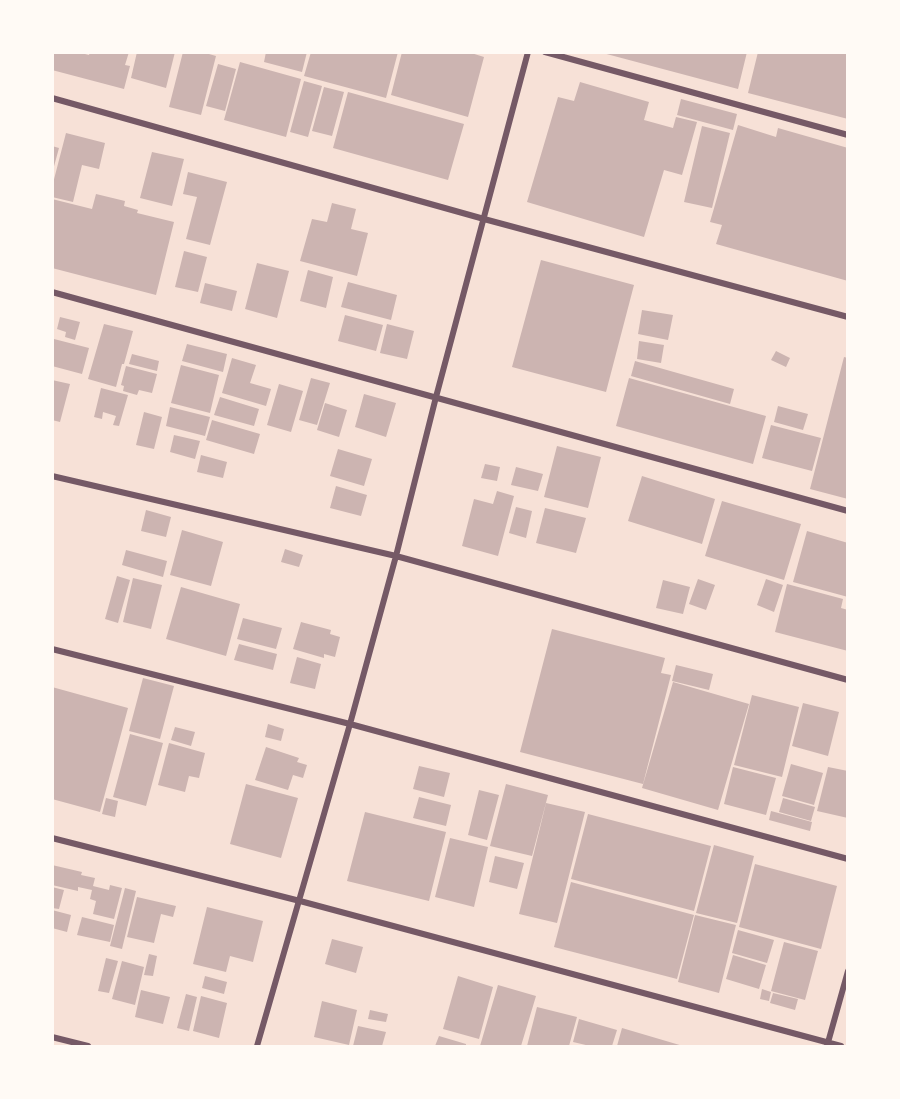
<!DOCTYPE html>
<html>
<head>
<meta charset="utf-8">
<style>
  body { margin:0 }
  #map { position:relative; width:900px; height:1099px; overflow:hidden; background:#f7e1d7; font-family:Poppins,sans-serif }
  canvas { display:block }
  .frame { position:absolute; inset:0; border:54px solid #fffaf5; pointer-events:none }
</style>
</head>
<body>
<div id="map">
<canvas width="900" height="1099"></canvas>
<div class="frame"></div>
</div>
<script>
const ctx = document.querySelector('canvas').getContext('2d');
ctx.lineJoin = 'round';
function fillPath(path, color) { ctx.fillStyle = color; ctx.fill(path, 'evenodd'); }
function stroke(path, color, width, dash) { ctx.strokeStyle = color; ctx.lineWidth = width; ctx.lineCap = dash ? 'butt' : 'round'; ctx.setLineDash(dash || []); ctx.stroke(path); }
fillPath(new Path2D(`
  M52,52H85V54L89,55L90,52H129L125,65L130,66L124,89L52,70Z
  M137,52H175L166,88L131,78Z
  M183,52H202L216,56L201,115L169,107Z
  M266,52H307L302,72L264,62Z
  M311,52H398L386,98L304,76Z
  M402,52H468L484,57L468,117L391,95Z
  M599,52H747L738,89Z
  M758,52H848V119L748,93Z
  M240,62L301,79L286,137L224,120Z
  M218,64L236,69L225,111L206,106Z
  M304,81L322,86L308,137L290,132Z
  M580,82L649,102L644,120L673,128L676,117L697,122L682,175L664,170L644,237L527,202L558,97L574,101Z
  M324,87L344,92L332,136L312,131Z
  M348,92L464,124L448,180L333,148Z
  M681,99L737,114L733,130L677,115Z
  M738,125L776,137L778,128L848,148V281L716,244L722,225L710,222Z
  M702,126L730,133L712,208L684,202Z
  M66,133L105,143L99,169L82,165L73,202L52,197V187Z
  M52,146L59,148L53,170H52Z
  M152,152L184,159L172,206L140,198Z
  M188,172L227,182L210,245L186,239L197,197L183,194Z
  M96,194L125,201L124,206L138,210L137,213L174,222L156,295L52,268V199L92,209Z
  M332,203L356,209L351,229L368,233L357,276L300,261L312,219L327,222Z
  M184,251L207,257L198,292L175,287Z
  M541,260L634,285L606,392L512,367Z
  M257,263L289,271L277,318L245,309Z
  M308,270L333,277L326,308L300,301Z
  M348,282L397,295L391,320L341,307Z
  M205,283L237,291L232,311L200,303Z
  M642,310L673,315L668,340L638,334Z
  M345,315L383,325L376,351L338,341Z
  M60,317L80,322L75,340L65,337L66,332L57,329Z
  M104,324L133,331L124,364H122L116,387L88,379Z
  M387,324L414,331L407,359L380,353Z
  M54,339L89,348L82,374L52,366V346Z
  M639,341L664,345L661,363L637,359Z
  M187,344L227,354L223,372L182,361Z
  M776,351L790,358L786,367L771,360Z
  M132,354L159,361L157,371L129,364Z
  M844,357L848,358V499L810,489Z
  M232,358L256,365L250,383L271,389L266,406L222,393Z
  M635,361L734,389L730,404L631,376Z
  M181,365L219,375L210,413L171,403Z
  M126,366L157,374L152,393L139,390L137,395L123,391L124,386L121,385Z
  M311,378L330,383L317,425L299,420Z
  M629,378L766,416L753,464L616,426Z
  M52,380L70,384L60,422L52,420Z
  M279,384L303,391L291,432L267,425Z
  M101,388L128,395L119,426L113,425L116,416L103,412L102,419L94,417Z
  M364,394L396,403L386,437L355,427Z
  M220,397L259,409L254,426L214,415Z
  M325,403L347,410L339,437L317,430Z
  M778,406L808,414L803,430L774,422Z
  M170,407L210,417L205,436L166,426Z
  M144,412L162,417L154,449L136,445Z
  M212,420L260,434L254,454L206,440Z
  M771,425L821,438L812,471L762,458Z
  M174,435L200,441L195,459L170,452Z
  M557,446L601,457L588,508L544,497Z
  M338,449L372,459L364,486L330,476Z
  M201,455L227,462L223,478L197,472Z
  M485,464L500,467L497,481L481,478Z
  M516,467L543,474L538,491L511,485Z
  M642,476L715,499L702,544L628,521Z
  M336,486L367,495L361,516L330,508Z
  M497,491L514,496L498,556L462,546L474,499L493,504Z
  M722,501L801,524L784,580L705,556Z
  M516,507L532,511L526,538L509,533Z
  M545,508L586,518L576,553L536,543Z
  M146,510L171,517L166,537L141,531Z
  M182,530L223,542L211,586L170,575Z
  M807,531L848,543V597L793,582Z
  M285,549L303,555L299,567L281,562Z
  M126,550L167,561L163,577L122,565Z
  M117,576L130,580L118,623L105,619Z
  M133,578L162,585L151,629L123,622Z
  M698,579L715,585L706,610L689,604Z
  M766,579L783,585L774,612L757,605Z
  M663,580L690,587L683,614L656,608Z
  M787,584L843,599L841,608L848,610V651L775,632Z
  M181,587L240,604L226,656L166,639Z
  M243,618L282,628L276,649L237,639Z
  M301,622L331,630L330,634L340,637L335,657L324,654V658L293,649Z
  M552,629L665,658L661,673L671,675L643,784L520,752Z
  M239,644L277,654L273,670L234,660Z
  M297,657L321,664L315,689L290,683Z
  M676,665L713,674L709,690L672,681Z
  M143,678L174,686L160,739L129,731Z
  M673,682L749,704L718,810L642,788Z
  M52,687L128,708L100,812L52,799Z
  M752,695L799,707L782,777L734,765Z
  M803,703L839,712L828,756L792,746Z
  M268,724L284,729L281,741L265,737Z
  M175,727L195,732L191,746L171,740Z
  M130,734L163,743L146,806L113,797Z
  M169,743L205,753L199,778L189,776L185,792L158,785Z
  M266,747L299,758L297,762L307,765L303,778L293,775L288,790L255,780Z
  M791,764L823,773L814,805L782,796Z
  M419,766L450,773L444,797L413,789Z
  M733,767L776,778L766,815L724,804Z
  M828,767L848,771V818L817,811Z
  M246,784L298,798L281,858L230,844Z
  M506,784L548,795L532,856L490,846Z
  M479,790L499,795L487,840L468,835Z
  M419,797L451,805L446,826L413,818Z
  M106,798L118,801L115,817L102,814Z
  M783,798L815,807L811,821L779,812Z
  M546,803L585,812L557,923L519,914Z
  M771,811L812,822L810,831L769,820Z
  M365,812L446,832L429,901L347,881Z
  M588,814L711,846L694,911L571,879Z
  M450,838L488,847L474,907L435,897Z
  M714,845L754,856L737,923L696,913Z
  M495,856L524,863L517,889L489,882Z
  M755,864L837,886L821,949L739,927Z
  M52,865L82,872L81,875L95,878L93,886L109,890L110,885L122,888L114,919L93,914L96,901L90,899L92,890L78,887V891L52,885Z
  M571,882L694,915L677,979L554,947Z
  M52,887L64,890L59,909L52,908Z
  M125,888L136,891L122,949L110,946Z
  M137,897L176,906L173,917L161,914L154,943L127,937Z
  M207,907L263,921L253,962L230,956L226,972L193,964Z
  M52,910L71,915L67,932L52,928Z
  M695,915L736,925L719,993L678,982Z
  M82,917L114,925L110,942L77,935Z
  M738,930L774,940L767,963L732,953Z
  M332,939L363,947L356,973L325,964Z
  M784,942L818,951L805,1000L771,991Z
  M149,954L157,956L153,976L144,975Z
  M733,955L766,965L759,989L726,979Z
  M106,958L118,961L109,993L98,991Z
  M122,961L144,967L135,1005L112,999Z
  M205,976L227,982L224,994L202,988Z
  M458,976L493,987L479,1039L443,1029Z
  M498,985L536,996L521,1046H480Z
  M762,989L771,992L769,1001L760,999Z
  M141,990L170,997L163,1024L135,1017Z
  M773,993L798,999L795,1010L770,1003Z
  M186,994L197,997L189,1031L177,1028Z
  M201,996L227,1003L219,1038L193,1031Z
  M322,1001L357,1010L349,1045L314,1037Z
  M537,1007L577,1017L569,1046H527Z
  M370,1010L388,1014L386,1022L368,1019Z
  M579,1019L617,1030L612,1046H590L573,1042Z
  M358,1026L386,1032L382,1046H353Z
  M622,1028L683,1046H617Z
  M439,1036L466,1044V1046H435Z`), '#ccb4b1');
stroke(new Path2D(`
  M545,52L848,135
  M52,98L484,219L848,317
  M52,292L848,511
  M52,476L396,556L848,680
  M52,649L350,724L848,859
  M52,838L300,901L841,1046
  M52,1037L88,1046
  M257,1046L350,724L396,556L436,397L528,52
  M827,1046L848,971`), '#755966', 6);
</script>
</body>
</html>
